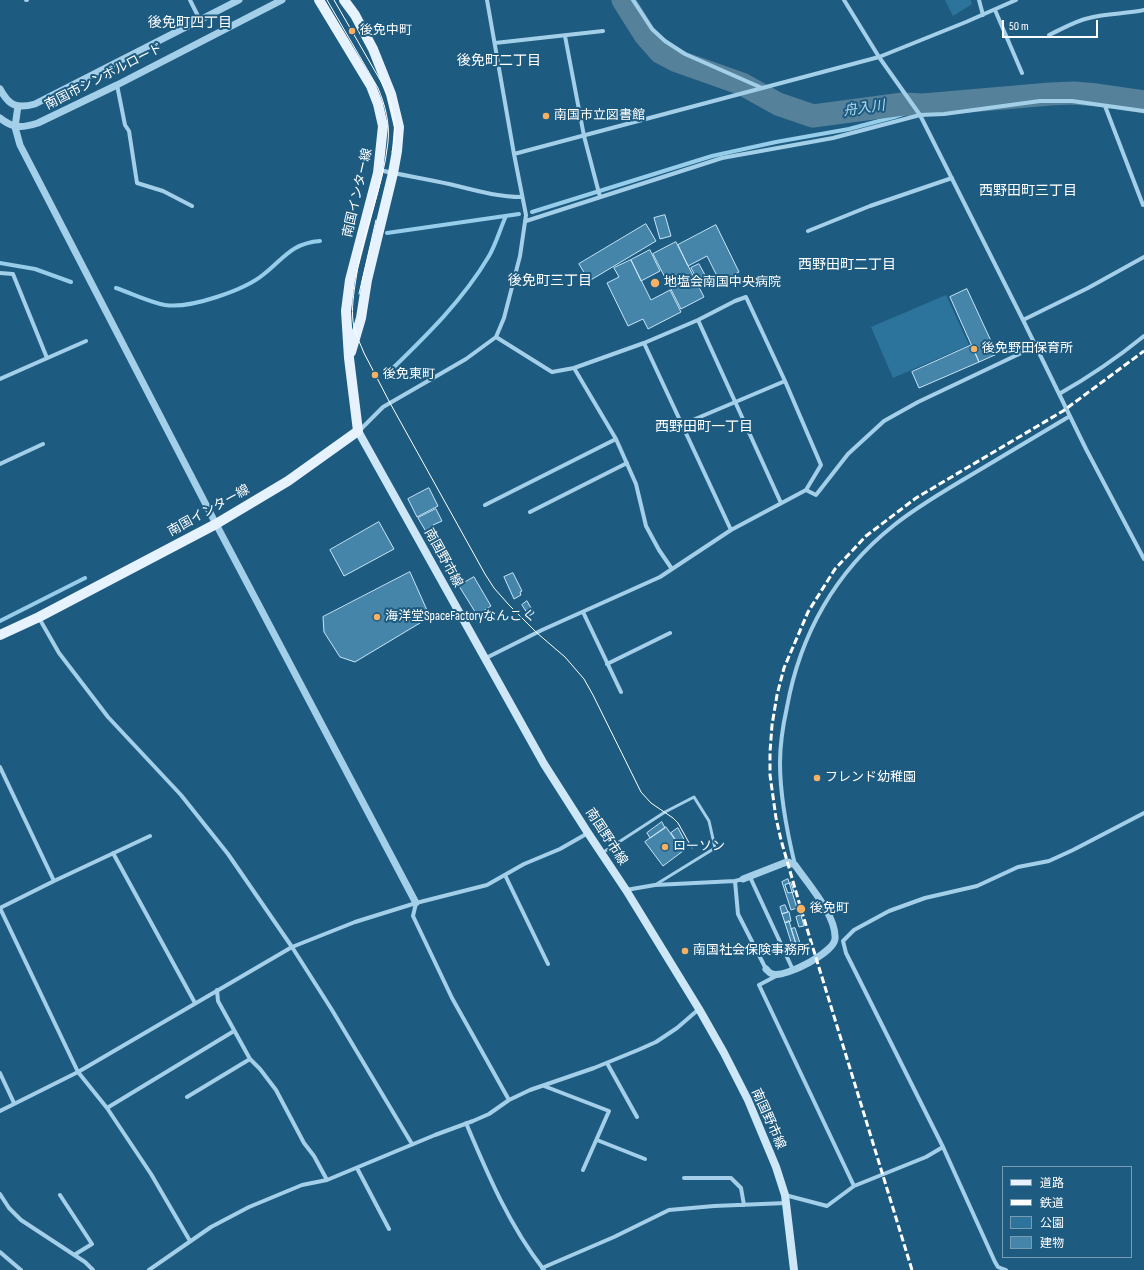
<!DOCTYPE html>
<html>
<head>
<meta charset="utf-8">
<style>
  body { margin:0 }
  #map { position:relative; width:1144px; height:1270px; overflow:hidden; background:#1e5b80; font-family:"Sofia Sans Condensed","Noto Sans JP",sans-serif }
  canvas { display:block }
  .legend { position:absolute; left:1002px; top:1166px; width:130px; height:92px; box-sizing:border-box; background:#1e5b80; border:1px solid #789db3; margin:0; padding:5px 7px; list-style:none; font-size:12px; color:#fff }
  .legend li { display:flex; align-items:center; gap:8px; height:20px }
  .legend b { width:20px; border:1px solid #789db3 }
  .scale { position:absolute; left:1002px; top:20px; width:96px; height:18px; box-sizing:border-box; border:2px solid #fff; border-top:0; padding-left:5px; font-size:12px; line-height:14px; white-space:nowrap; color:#fff; -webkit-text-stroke:3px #1e5b80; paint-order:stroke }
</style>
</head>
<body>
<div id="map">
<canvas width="1144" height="1270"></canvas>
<ul class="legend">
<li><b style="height:5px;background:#e6f3fe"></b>道路</li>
<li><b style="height:5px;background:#fff"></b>鉄道</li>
<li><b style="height:11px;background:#2d749d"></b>公園</li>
<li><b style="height:11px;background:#4685aa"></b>建物</li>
</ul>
<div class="scale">50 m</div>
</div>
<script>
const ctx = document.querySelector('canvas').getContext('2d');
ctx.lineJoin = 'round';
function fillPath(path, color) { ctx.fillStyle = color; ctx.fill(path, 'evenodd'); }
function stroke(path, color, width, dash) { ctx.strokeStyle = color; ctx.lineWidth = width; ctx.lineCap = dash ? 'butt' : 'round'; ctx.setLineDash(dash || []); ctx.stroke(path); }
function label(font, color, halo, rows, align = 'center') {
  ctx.font = font + ' "Sofia Sans Condensed","Noto Sans JP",sans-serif'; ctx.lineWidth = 4; ctx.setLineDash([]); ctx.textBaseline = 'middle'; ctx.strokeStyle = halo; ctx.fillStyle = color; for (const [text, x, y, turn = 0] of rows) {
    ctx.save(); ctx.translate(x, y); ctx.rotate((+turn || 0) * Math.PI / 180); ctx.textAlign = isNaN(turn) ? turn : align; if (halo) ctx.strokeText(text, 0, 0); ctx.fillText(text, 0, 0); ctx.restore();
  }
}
fillPath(new Path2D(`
  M945,0H971L972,4L953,16Z
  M946,295L969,345L893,378L871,327Z`), '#2d749d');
stroke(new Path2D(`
  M532,212L712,156L776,142L849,129L894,117L912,111
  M387,233L519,214
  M0,263L35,269L71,282
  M116,288C131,293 149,302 165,305C190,309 245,290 264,274C284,258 292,243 320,241
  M391,370C427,335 463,300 489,256C496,244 500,229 506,216
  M0,621L85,578`), '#96cdea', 4);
stroke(new Path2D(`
  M623,0L645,35L660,52L677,61L742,84L778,104L813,116L903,104L923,105L1050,94L1074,93L1097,95L1144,102`), '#55819b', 23);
const building = new Path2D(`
  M665,215L671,236L660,239L654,218Z
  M646,224L656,241L589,281L579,264Z
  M716,225L739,272L720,282L707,256L688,266L678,245Z
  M676,242L704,297L681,309L653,254Z
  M650,250L660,271L641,281L631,260Z
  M631,260L651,300L670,290L681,312L648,329L643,319L628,326L607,283L619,277L614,268Z
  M699,264L705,275L697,279L691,268Z
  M967,289L997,354L979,362L950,297Z
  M972,345L979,362L919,388L912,372Z
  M429,488L438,506L417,517L408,499Z
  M436,509L442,521L433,525L436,530L428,535L418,518Z
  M379,522L394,549L344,576L330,550Z
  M410,572L430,617L355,662L340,657L324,632L323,617Z
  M513,573L522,591L520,592L521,595L514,599L504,577Z
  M474,577L491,606L477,615L459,586Z
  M527,601L534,613L529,616L522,605Z
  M662,822L665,828L650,838L647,833Z
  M666,827L683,851L663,866L645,842Z
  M678,828L687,845L682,849L671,833Z
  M788,879L797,908L791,910L782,882Z
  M791,883L794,892L788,893L785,885Z
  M785,905L788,912L782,914L780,907Z
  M789,912L791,921L785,923L782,914Z
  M801,915L804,926L799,927L796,917Z
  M789,921L796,944L792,945L785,923Z
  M795,928L800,943L796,944L791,929Z`);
fillPath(building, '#4685aa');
stroke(building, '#c7e5f7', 1);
stroke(new Path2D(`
  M602,853L665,812L694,797L709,821L715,848L655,885`), '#a3cfe9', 3);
stroke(new Path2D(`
  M26,0H27
  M190,0L200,20
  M633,0L652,29L665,41L685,54L762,88
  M844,0L879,57L920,115L1023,320L1086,449L1144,559
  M979,0L983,15
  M995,10L1022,73
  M1049,35C1062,29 1075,21 1089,18C1107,13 1126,14 1144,10
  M565,36L584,136L600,197
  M495,43L603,31
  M117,85L125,125L129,131L137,183L163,191L192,206
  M1105,106L1143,205
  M514,154L879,57L966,22L1016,0
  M379,170C402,175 426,179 449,184C474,190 497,197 522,197
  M526,221L722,158L833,138L920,115L944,114L1040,101H1072L1144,111
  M808,231L870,206L952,178
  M0,273L13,274L47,358
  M698,320L781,503
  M1023,320L1088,288L1144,257
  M644,343L731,530
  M574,368L616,439L636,484L646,526L659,550L672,569
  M0,379L86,341
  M1059,394C1089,377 1117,358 1144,336
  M681,425L785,381
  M359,431L383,407L466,359L496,337L504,318L520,256L526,215L514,154L487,0
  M0,464L43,444
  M806,490L816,495L848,454L884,421L918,402L1036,346
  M485,505L616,439
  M530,512L627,463
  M583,612L621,692
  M39,618L59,653L108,717L181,795L228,854L292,947L332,1010L412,1144
  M486,658L542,630L660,577L731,530L806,490L821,465L785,381L746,297L735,301L698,320L644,343L574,368L552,372L496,337
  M607,664L670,633
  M0,767L54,881L0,908
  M113,853L195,1003
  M795,865C787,832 780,797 780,763C780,744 783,725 787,707C800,635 835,572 893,526C915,508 941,493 966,478C1001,457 1035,437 1070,416
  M505,875L548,964
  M750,877L793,970
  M743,879L735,881L738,914L766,969
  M54,881L150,836
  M626,890L655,885L735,881
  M416,903L413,916L452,998L509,1100
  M0,908L78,1072L107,1108L151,1174L190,1241
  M778,975L759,985L854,1186
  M217,990L218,1001L250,1059L260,1069L276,1090L304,1143L314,1156L327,1180
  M607,1063L637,1117
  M0,1073L14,1103
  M544,1086L609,1111L583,1170
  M187,1097L250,1059
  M107,1108L234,1031
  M0,1111L78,1072L292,947L355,922L416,903L487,885L524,864L560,849L588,833
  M466,1123C488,1175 509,1225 544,1270
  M597,1140L645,1159
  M943,1147L995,1262L998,1267L1006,1270
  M357,1168L389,1229
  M684,1178H731L741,1188L744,1205
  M0,1194L9,1208L21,1220L85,1262L93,1270
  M60,1195L92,1244L74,1255
  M785,1195L827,1206L854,1186L926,1157L943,1147L846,953L843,941L854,930L889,911L925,898L977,886L1018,867L1049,861L1073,850L1144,813
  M0,1252L21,1270
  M542,1268L614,1237L669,1210L714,1206L786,1203
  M149,1270L211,1227L249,1207L302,1185L327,1180L435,1135L473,1121L489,1114L509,1100L530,1090L594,1068L638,1050L656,1042L677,1028L699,1009`), '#a3cfe9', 4);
stroke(new Path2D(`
  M0,89C9,106 17,109 35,104L239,0
  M18,106L15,127L20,145L216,524L416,903
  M0,118C14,129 22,128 38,123L117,85L282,0
  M743,879L784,863L788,862L795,865C808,884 837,916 835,939C834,952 786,978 773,974C770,974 768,971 766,969`), '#a3cfe9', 7);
stroke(new Path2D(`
  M358,431L544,764L588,833L626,890L699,1009L724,1053L748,1100L776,1167L785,1195L794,1270`), '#cee7f7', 8);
stroke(new Path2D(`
  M344,0L355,15L373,49L391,94L399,127L397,151L393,173L367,280L361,318L351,352
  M0,635L39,617L216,524L288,481L358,431L349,358L346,311L350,280L378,173L383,126L378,104L371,86L319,0`), '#e6f3fe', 10);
stroke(new Path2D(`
  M327,0L378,88C385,105 390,123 388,142C383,190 361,236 355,285C353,299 351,314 354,327C356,336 361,345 364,353L390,403L485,574L494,588L509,605L537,633L565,657L584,679L593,695L641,792L651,803L673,818L678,823L692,848
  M334,0L383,85C393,106 398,129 392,152
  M359,294L376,220`), '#fff', 1);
stroke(new Path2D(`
  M912,1270L801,909L781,840L776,818L770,775V752L772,725L777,695L784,668L808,612L835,569L866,536L916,498L1063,411L1144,351`), '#fff', 3, [7, 3]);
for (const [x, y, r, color] of [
  [352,31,4,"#f8b162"],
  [546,116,4,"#f8b162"],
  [655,283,5,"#f8b162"],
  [974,349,4,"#f8b162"],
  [375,375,4,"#f8b162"],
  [377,617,4,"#f8b162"],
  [817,778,4,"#f8b162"],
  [665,847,4,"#f8b162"],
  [801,909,5,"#f8b162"],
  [685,951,4,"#f8b162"]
]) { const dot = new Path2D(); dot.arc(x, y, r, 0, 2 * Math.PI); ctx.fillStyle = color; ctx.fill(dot); stroke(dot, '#1e5b80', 1.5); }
label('13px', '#fff', '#1e5b80', [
  ["後免中町",360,31],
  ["南国市立図書館",554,116],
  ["地塩会南国中央病院",664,283],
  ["後免野田保育所",982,349],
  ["後免東町",383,375],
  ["海洋堂SpaceFactoryなんこく",385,617],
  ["フレンド幼稚園",825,778],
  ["ローソン",673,847],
  ["後免町",810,909],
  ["南国社会保険事務所",693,951]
], 'left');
label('13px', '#fff', '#1e5b80', [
  ["南国市シンボルロード",104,77,-27],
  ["南国インター線",358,193,-77],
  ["南国インター線",209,511,-29],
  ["南国野市線",443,558,61],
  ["南国野市線",606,837,57],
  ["南国野市線",768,1119,66]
]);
label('14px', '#fff', '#1e5b80', [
  ["後免町四丁目",190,23],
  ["後免町二丁目",499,61],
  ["西野田町三丁目",1028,191],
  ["西野田町二丁目",847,265],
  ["後免町三丁目",550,281],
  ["西野田町一丁目",704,427]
]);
label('italic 14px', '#aed9f0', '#1e5b80', [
  ["舟入川",864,109,-8]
]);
</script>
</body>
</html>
